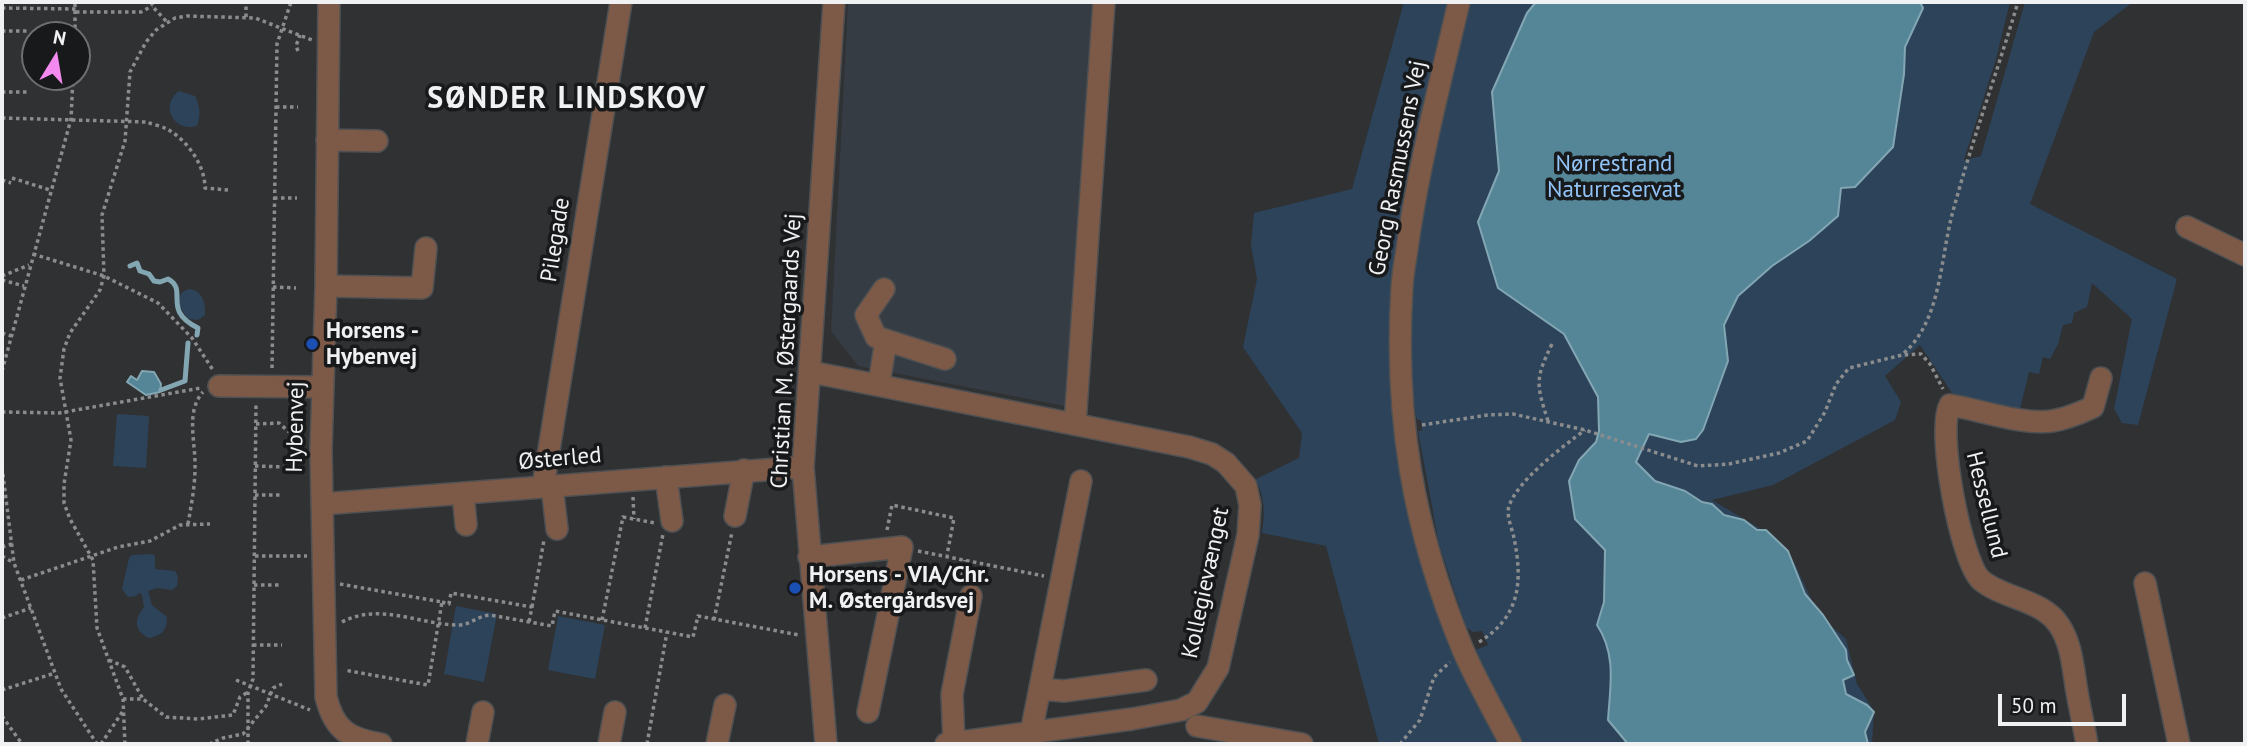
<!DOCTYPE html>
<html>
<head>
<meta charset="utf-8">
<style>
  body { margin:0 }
  #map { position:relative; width:2247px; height:746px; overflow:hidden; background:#2f3133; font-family:"PT Sans",sans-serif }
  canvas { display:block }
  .frame { position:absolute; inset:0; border:4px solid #f0f1f3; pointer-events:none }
  .north { position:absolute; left:21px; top:21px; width:70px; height:70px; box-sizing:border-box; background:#18191a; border:2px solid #6e6f71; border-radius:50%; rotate:11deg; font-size:19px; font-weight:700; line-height:28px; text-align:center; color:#f0f1f3 }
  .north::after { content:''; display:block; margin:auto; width:24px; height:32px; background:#f489f0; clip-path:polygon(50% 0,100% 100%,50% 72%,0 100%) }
  .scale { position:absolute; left:1998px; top:694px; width:128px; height:32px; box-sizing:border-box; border:4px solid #f0f1f3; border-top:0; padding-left:9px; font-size:21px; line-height:24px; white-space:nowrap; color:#f0f1f3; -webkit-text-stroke:5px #18191a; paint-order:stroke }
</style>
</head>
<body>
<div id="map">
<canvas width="2247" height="746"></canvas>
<div class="frame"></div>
<div class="north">N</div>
<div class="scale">50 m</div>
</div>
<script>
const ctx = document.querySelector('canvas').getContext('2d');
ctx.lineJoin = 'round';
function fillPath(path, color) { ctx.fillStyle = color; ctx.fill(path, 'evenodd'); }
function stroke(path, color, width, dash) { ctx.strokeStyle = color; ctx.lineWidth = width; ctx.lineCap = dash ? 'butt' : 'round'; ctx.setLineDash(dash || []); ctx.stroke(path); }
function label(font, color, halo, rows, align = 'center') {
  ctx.font = font + ' "PT Sans",sans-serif'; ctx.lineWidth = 7; ctx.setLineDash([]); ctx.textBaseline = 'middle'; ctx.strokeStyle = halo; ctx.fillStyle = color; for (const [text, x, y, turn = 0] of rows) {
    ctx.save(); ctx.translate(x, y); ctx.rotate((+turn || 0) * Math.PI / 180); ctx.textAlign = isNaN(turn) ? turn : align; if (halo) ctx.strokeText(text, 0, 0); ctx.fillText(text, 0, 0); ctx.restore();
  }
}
fillPath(new Path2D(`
  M848,2H1112L1085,410L858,366L831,331Z`), '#363c43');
fillPath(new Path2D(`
  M1404,2H1449L1394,287L1390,388L1404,491L1418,551L1457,657L1488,645L1482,631L1473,632L1466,627L1439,544L1418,431H1422L1421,420H1417C1393,281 1438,137 1471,2H1918L1923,8L1920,2H2010L1996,59L1964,160L1981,156L2025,2H2133L2094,32L2030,204L2177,279L2138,425L2122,423L2114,409L2132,319L2092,283L2087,307L2074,313L2072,323L2063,325L2058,344L2050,359L2043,357L2039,374L2029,372L2019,413L1956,399L1920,345L1885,376L1901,402L1895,420L1773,485L1712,500L1776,538L1795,564L1813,603L1828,623L1846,639L1857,684L1874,711L1872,744H1379L1326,546L1262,533C1265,513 1265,498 1256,479L1299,458L1302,433L1243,347L1257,279L1251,245L1254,213L1352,189ZM1811,240L1809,241L1772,266L1786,247Z
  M179,91L195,96C200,106 201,114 197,126C174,133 159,105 179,91Z
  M189,289C202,290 206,303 205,315L198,320L189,319C179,309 173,294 189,289Z
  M117,414L149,416L146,468L113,466Z
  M152,554L155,556V569L175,571L178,577L177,586L172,590L157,588L148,591L152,605L167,617C167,630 163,635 149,638C134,631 134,619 144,607L142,595L139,593L136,596L128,597L122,589L129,558L132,555Z
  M456,606L497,614L484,682L444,674Z
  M558,616L605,625L595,679L548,670Z`), '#2d435a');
const water = new Path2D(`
  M1536,2H1920L1923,8L1905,47L1904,74L1893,147L1855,187L1841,188L1838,216L1809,241L1772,266L1738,296L1724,325L1728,361L1703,430L1696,439L1681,442L1649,434L1636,462L1655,481L1685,491L1702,502L1712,504L1724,515L1744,520L1757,530H1766L1788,551L1805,594L1823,615L1846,650L1847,660L1854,675L1843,680L1846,694L1867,705L1874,712L1865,732L1868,744H1628L1608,720C1610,687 1617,655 1597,625L1604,602L1605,550L1575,519L1569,481L1579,460L1596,442L1599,431L1598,397L1564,334L1498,288L1478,222L1499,171L1492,92L1527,13Z
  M142,371L154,372L161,384L160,392L146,395L127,382L131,376L137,380Z`);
fillPath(water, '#548698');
stroke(water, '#83a6b3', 2);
stroke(new Path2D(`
  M130,266L137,263L140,271L149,274L154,281L160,282L168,279C189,290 161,310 198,328L197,335
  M161,390L185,381L188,343`), '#83a6b3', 5);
const minor = new Path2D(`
  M329,2L326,286L321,450L326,697C334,730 349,739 381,744
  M1459,2C1441,79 1421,156 1409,235C1407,252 1403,270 1402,287C1394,418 1413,529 1463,650C1477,682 1495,713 1511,744
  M327,140L377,141
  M2187,227L2245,255
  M326,286L422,288L426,248
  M884,289L866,315L876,337L945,359
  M811,372L1189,447L1212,454L1226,463L1246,486L1250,505L1248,535L1218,668L1197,702L1181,710L1132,719L946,744
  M879,384L886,340
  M219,386L322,387
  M1075,424L1104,2
  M666,477L672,521
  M552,486L557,529
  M543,487L621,2
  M463,493L466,525
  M322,504L803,467
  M735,516L744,470
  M809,557L902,547L868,712
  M2145,583L2179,744
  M1040,689L1064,691L1146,680
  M1197,726L1302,744
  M1031,733L1081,481
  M954,743L952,694L971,596
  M477,744L483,712
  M609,744L615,712
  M717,744L725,705
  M826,744L803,467L834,2
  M2087,744C2084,727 2080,709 2077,692C2073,669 2072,644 2059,625C2042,599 2003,599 1981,580C1961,562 1936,430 1950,405C1981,410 2021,425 2052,421C2066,419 2080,413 2093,407L2101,378`);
stroke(minor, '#4e5052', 24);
stroke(new Path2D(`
  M152,2V6L167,22
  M2,8L76,9
  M76,12H141L152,6
  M246,17V2
  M2,31H29
  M75,35V2
  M29,36H35
  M298,51L296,46L300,35
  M2,92H27
  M276,107H298
  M2,118L146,122C152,124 161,126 167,129C187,140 205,165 205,188L228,190
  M12,178L50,190
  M2,180L11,183
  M274,198H297
  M33,254L104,276L158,303L192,338L213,370
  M2,276L29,265
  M2,280L24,286
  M273,287L296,288
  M2,333L11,336
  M1904,353C1941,320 1940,261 1952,215C1971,143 1997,73 2018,2
  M272,368L277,44L291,2
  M2,371L71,119L73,77
  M2,412L59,413L201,388
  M1548,421C1536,384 1535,379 1552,344
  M256,424L279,423L289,432
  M1422,425L1488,415L1513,414L1585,430L1698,466L1729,464L1779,453L1807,441L1825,412L1836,384L1849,368L1902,355L1921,354L1930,364L1943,389
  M255,466L284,467
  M2,467L14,563L61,689L97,744
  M255,495H283
  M633,497L634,519
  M188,524C191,506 195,487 195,468C196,443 185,412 203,392
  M887,530L892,505L954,518L947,555
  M2,547L12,544
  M918,551L1044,576
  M2,556L14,563
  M255,556H307
  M21,580L118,547L150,541L180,525L210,524
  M961,582L965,560
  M340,584L442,602L428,685L344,670
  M254,585H282
  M442,602L449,604L451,593L532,607L529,622
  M532,607L544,540
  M2,618L31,608
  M602,620L623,517L655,523
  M714,620L732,532
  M342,622C380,602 420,625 459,625C470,625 477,616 490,615L552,626L555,611L693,637L698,616L799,635
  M645,628L663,534
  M1479,642C1520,617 1523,582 1514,538C1512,528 1506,516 1509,506C1518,480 1562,447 1585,430
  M253,645H282
  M109,660L125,667L143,699
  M236,680L310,710
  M2,690L55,673
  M123,699H143L166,717L198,719L233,715L240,697L248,692
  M2,716L22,744
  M101,744L123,711
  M125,744L123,699L97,628L93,560L70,519L64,503V484L71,440L60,378L64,349L70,333L100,290L104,276L102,215L125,141L130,72L146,42L156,30L175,18L187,16L255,18L312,40
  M209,744L223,738L243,734L266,706L273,688L282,684
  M248,744V692L253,679L256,404
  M647,744L667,632
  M1400,744L1420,720L1434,677L1450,662`), '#8b8c8e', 3.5, [3.5, 3.5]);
stroke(minor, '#7d5948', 21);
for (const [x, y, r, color] of [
  [312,344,7,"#1a4fb4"],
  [795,588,7,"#1a4fb4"]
]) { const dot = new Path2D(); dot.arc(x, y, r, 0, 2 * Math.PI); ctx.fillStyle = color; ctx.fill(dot); stroke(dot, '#18191a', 2.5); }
label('23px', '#91c3f7', '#18191a', [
  ["Nørrestrand",1614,164],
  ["Naturreservat",1614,190]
]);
label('23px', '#f0f1f3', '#18191a', [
  ["Georg Rasmussens Vej",1398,168,-79],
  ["Pilegade",556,240,-81],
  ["Christian M. Østergaards Vej",787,351,-87],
  ["Hybenvej",296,427,-89],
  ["Østerled",560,459,-5],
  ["Hessellund",1986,505,76],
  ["Kollegievænget",1206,583,-78]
]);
label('bold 23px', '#f0f1f3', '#18191a', [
  ["Horsens -",326,331],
  ["Hybenvej",326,357],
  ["Horsens - VIA/Chr.",809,575],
  ["M. Østergårdsvej",809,601]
], 'left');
ctx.letterSpacing = '2px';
label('bold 30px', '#f0f1f3', '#18191a', [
  ["SØNDER LINDSKOV",567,99]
]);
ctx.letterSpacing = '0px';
</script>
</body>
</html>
